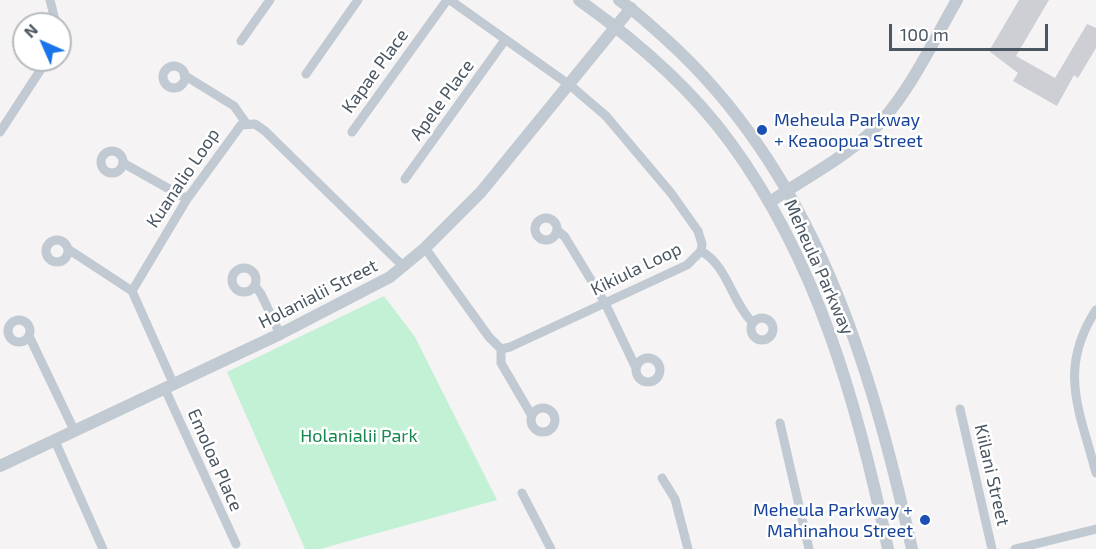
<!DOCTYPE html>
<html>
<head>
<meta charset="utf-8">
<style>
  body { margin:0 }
  #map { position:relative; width:1096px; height:549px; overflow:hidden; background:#f5f3f3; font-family:"Exo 2",sans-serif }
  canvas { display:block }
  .north { position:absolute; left:12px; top:12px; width:60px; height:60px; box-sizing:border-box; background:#fff; border:2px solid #b7bbc0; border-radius:50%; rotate:315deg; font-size:16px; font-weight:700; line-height:24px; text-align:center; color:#4a5661 }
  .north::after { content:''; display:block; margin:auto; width:21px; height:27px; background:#1a73e8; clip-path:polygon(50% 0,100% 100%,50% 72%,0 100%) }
  .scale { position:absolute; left:889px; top:24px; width:159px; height:27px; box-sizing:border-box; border:3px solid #4a5661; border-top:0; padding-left:8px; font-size:18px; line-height:21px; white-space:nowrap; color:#4a5661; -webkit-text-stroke:4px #fff; paint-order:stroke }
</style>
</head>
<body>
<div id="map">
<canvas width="1096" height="549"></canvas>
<div class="north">N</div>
<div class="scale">100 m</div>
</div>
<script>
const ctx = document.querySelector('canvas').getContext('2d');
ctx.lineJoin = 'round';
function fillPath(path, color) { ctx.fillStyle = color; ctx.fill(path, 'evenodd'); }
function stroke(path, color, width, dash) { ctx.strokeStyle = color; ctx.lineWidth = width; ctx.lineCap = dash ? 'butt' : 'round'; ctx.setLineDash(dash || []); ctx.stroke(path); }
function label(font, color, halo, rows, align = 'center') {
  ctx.font = font + ' "Exo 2",sans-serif'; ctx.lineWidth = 5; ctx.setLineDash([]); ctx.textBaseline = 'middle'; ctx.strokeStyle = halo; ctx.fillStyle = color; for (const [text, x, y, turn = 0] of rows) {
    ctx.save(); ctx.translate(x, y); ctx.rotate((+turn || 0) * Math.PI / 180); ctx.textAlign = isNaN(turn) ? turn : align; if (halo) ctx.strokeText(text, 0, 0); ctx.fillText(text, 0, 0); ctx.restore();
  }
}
fillPath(new Path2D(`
  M384,296L415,337L497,500L320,549H305L227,372Z`), '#c3f1d5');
fillPath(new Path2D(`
  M1019,0H1049L1016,56L1055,78L1087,24L1096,28V48L1078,78L1074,75L1057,106L1013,81L1018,73L989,51Z`), '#cdcfd5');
stroke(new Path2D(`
  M50,0L56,24
  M241,41L270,0
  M163 77a11 11 0 1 1 22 0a11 11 0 1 1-22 0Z
  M306,74L358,0
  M184,75L234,106L246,123
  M0,132L47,60
  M352,132L447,0
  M101 162a11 11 0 1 1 22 0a11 11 0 1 1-22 0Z
  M123,163L187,199
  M405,179L505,40
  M535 229a11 11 0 1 1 22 0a11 11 0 1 1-22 0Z
  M557,230L565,237L605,303L636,368
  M46 251a11 11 0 1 1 22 0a11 11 0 1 1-22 0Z
  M425,248L489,337L501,349L510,347L687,265L701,251L702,244L698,231L671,193L606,116L571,86L450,0
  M68,249L132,291
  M701,251C728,266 731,301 753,323
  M232 280a12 12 0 1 1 24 0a12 12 0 1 1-24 0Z
  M255,286L261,294L280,334
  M1096,310C1057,370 1080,411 1096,473
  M751 329a11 11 0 1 1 22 0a11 11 0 1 1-22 0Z
  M8 331a11 11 0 1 1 22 0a11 11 0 1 1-22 0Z
  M29,336L75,432
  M501,349V363L532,416
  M636 370a12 12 0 1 1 24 0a12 12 0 1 1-24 0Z
  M174,385L132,291L187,199L241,125L255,124L265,131L404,267
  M165,389L236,544
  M531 420a12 12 0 1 1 24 0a12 12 0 1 1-24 0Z
  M960,409L992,549
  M780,423L809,549
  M55,441L103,549
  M662,478L675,499L688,549
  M522,493L551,549
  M1015,549L1096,529`), '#c1cad2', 9);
stroke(new Path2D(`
  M579,0C634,39 690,87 730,142C818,262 858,406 888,549
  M619,0C637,12 652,27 668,41C814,174 870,362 912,549
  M770,202C803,179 839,161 869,134C906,100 932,43 957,0
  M0,466L280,334L390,277L425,248L481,192L631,8`), '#c1cad2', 12);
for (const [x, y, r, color] of [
  [762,130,6,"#1a4fb4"],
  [925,520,6,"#1a4fb4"]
]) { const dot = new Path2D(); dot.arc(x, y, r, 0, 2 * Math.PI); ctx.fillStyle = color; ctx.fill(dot); stroke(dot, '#fff', 2); }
label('18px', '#4a5661', '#fff', [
  ["Kapae Place",375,71,-54],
  ["Apele Place",442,100,-54],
  ["Kuanalio Loop",183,178,-56],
  ["Meheula Parkway",819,267,66],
  ["Kikiula Loop",636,269,-26],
  ["Holanialii Street",318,294,-27],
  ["Emoloa Place",215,460,66],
  ["Kiilani Street",992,475,77]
]);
label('18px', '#164399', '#fff', [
  ["Meheula Parkway",774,120],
  ["+ Keaoopua Street",774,141],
  ["Meheula Parkway +",913,510,"right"],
  ["Mahinahou Street",913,531,"right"]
], 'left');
label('18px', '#17864f', '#fff', [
  ["Holanialii Park",359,436]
]);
</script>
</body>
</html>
